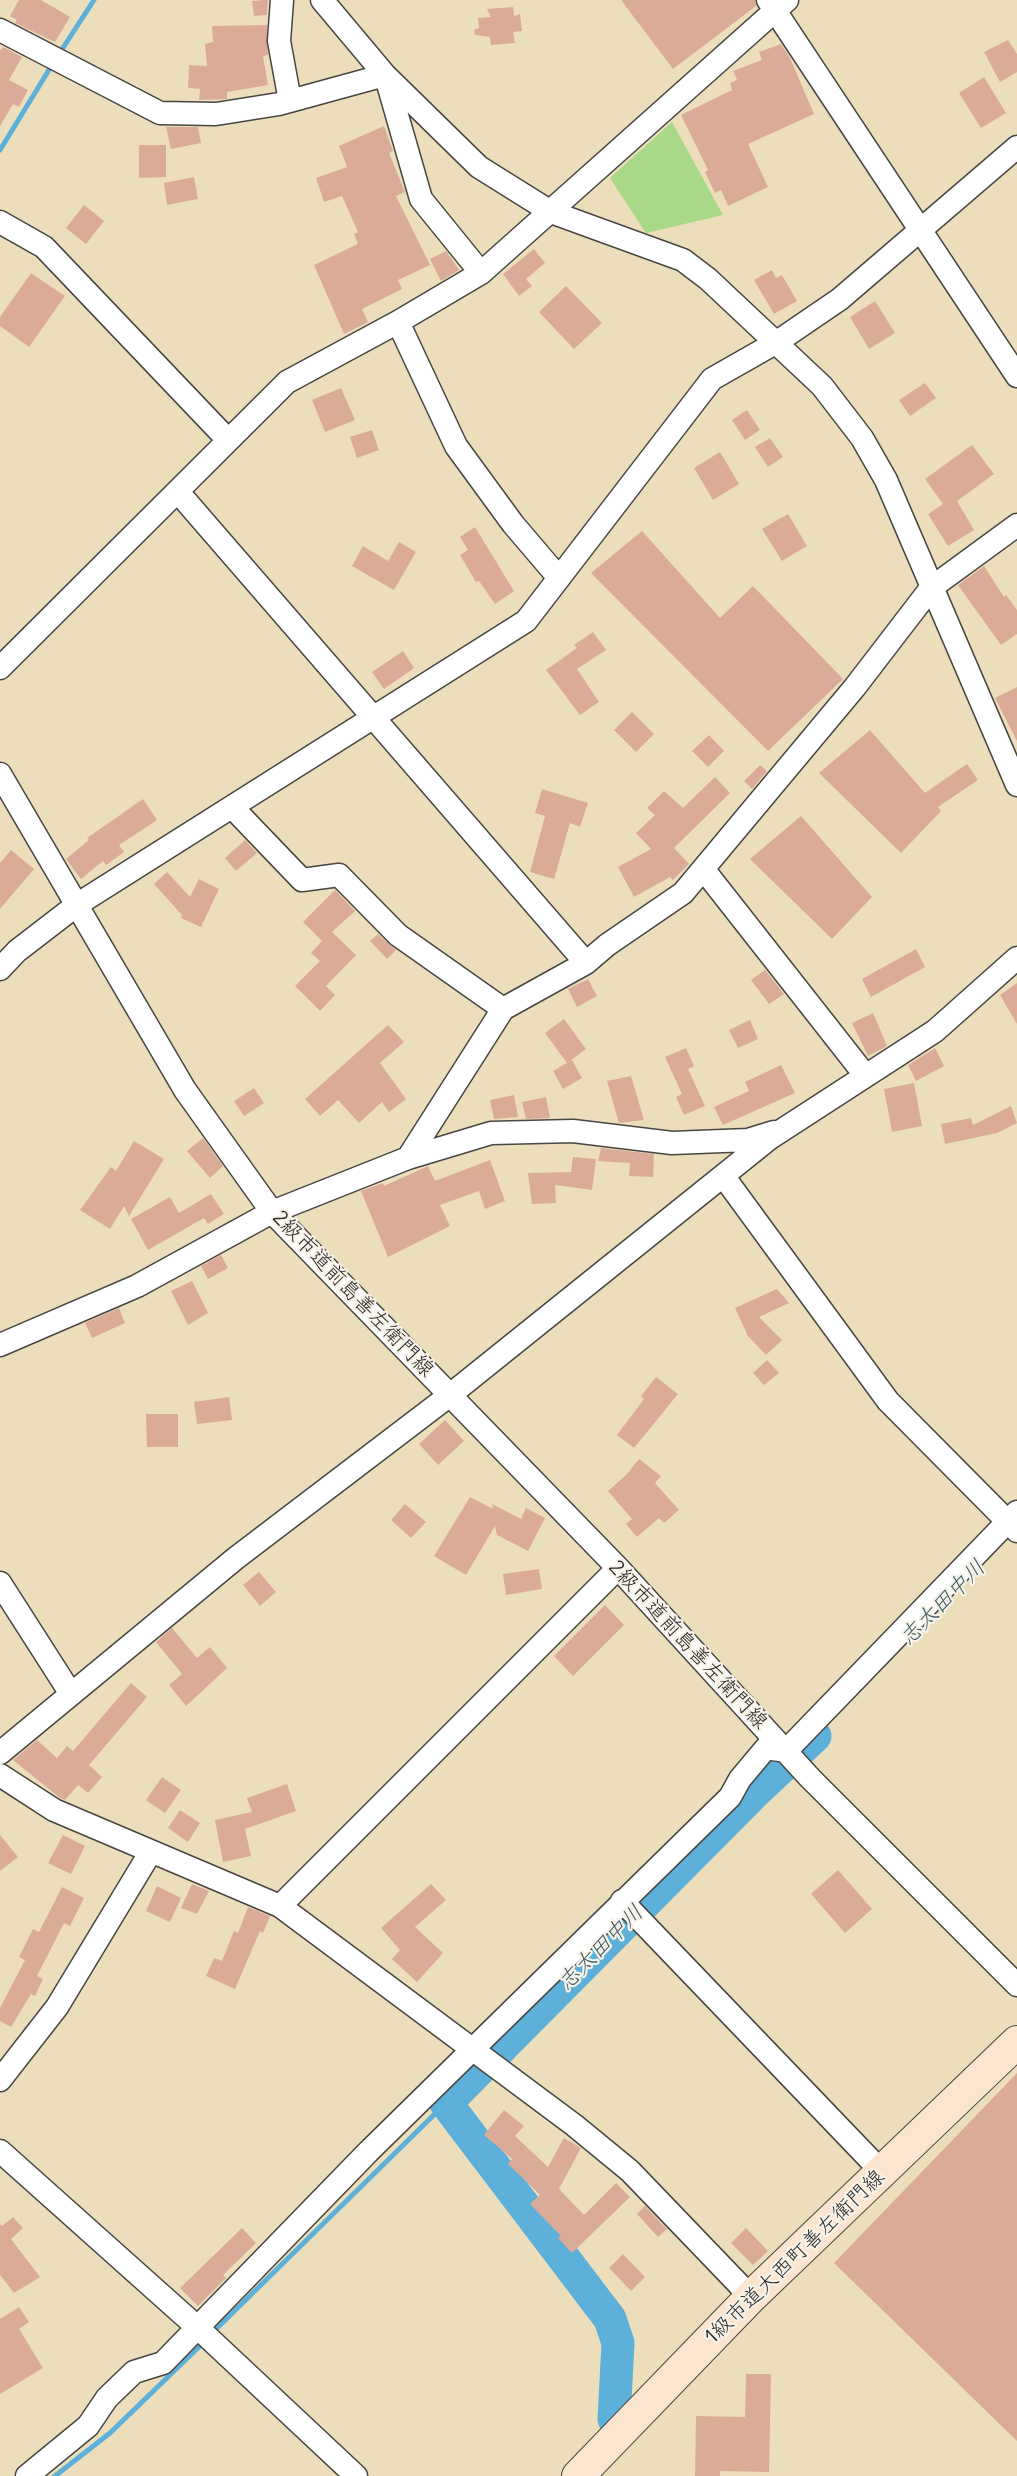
<!DOCTYPE html>
<html>
<head>
<meta charset="utf-8">
<style>
  body { margin:0 }
  canvas { display:block; background:#ecdebb }
</style>
</head>
<body>
<canvas width="1017" height="2476"></canvas>
<script>
const ctx = document.querySelector('canvas').getContext('2d');
ctx.lineJoin = 'round';
function fillPath(path, color) { ctx.fillStyle = color; ctx.fill(path, 'evenodd'); }
function stroke(path, color, width, dash) { ctx.strokeStyle = color; ctx.lineWidth = width; ctx.lineCap = dash ? 'butt' : 'round'; ctx.setLineDash(dash || []); ctx.stroke(path); }
function label(font, color, halo, rows, align = 'center') {
  ctx.font = font + ' Delius,"Klee One",sans-serif'; ctx.lineWidth = 4.5; ctx.setLineDash([]); ctx.textBaseline = 'middle'; ctx.strokeStyle = halo; ctx.fillStyle = color; for (const [text, x, y, turn = 0] of rows) {
    ctx.save(); ctx.translate(x, y); ctx.rotate((+turn || 0) * Math.PI / 180); ctx.textAlign = isNaN(turn) ? turn : align; if (halo) ctx.strokeText(text, 0, 0); ctx.fillText(text, 0, 0); ctx.restore();
  }
}
fillPath(new Path2D(`
  M672,122L723,215L646,233L610,178Z`), '#a7d988');
stroke(new Path2D(`
  M59,54L94,0
  M0,150L52,65
  M211,2334L446,2103
  M55,2476L110,2433L205,2341`), '#5db0d9', 5);
stroke(new Path2D(`
  M614,2419L618,2343L610,2319L446,2103L753,1794L815,1736`), '#5db0d9', 33);
fillPath(new Path2D(`
  M19,0H41L70,17L55,42L15,23L17,20L10,16Z
  M264,0H268L267,15L254,16L252,1Z
  M621,0H755L756,6L673,69Z
  M513,7L514,16L520,14L522,31L513,32L515,43L491,45L490,37L475,35L474,30L479,28L478,18L491,17L487,9Z
  M267,25L268,55L263,56L268,85L227,92V99L199,100L200,89L188,88L189,65L207,66L205,44L213,42L212,26Z
  M1008,40L1017,54V72L1000,82L984,52Z
  M781,44L790,58L814,114L748,144L768,187L728,206L721,190L715,193L705,172L708,170L681,115L732,90L730,83L737,80L733,71L762,60L759,52Z
  M3,47L22,57L9,80L28,90L19,107L13,104L0,126V51Z
  M984,77L1006,113L981,128L959,93Z
  M384,126L393,151L389,153L405,192L396,196L430,265L398,280L402,289L362,309L368,322L344,334L314,265L358,244L354,234L358,232L342,196L324,202L316,178L347,167L339,146Z
  M166,127H198L201,143L171,149Z
  M139,145H166V177L139,178Z
  M194,177L198,199L167,205L164,183Z
  M84,205L104,221L86,244L66,228Z
  M534,249L545,263L526,279L532,286L519,296L503,274Z
  M446,251L459,270L441,281L430,259Z
  M772,270L776,278L782,275L797,301L774,314L754,280Z
  M31,273L65,296L29,347L0,326V317Z
  M566,286L602,323L574,349L539,312Z
  M875,301L895,333L869,349L850,317Z
  M925,383L936,398L910,416L899,400Z
  M341,388L355,420L325,432L312,400Z
  M747,410L760,430L745,440L732,420Z
  M372,430L379,450L357,458L350,437Z
  M770,438L783,457L768,467L755,447Z
  M972,445L994,474L957,501L974,530L948,546L928,514L943,504L925,479Z
  M720,452L739,484L713,500L694,468Z
  M788,514L807,546L782,561L762,529Z
  M475,527L514,591L495,604L479,581L476,582L460,555L468,550L460,537Z
  M642,531L720,618L753,586L843,679L768,751L591,573Z
  M399,542L416,552L394,590L352,566L363,546L388,561Z
  M984,566L1004,597L1006,595L1017,610V634L1001,645L958,585Z
  M593,632L606,650L577,669L599,702L580,715L546,670L577,648L574,645Z
  M403,651L414,668L384,689L372,672Z
  M1017,687V741L995,698Z
  M632,712L654,734L636,752L614,730Z
  M870,730L925,793L967,764L978,780L938,807L941,811L901,853L819,773Z
  M709,735L724,751L708,767L692,751Z
  M760,765L767,771L752,789L744,781Z
  M715,777L730,793L674,848L689,864L673,880L670,877L634,897L618,867L651,849L636,833L655,815L647,808L664,791L683,808Z
  M542,789L588,803L580,827L570,823L554,879L530,872L545,816L535,813Z
  M143,799L157,820L119,845L124,852L106,865L103,861L81,879L66,859L89,840L87,838Z
  M801,816L872,897L832,939L750,859Z
  M245,840L257,853L236,871L225,858Z
  M11,850L34,869L0,909V863Z
  M167,872L190,897L199,879L219,889L201,927L181,918L182,915L154,884Z
  M335,890L355,911L332,932L356,955L326,986L335,995L320,1011L295,986L320,961L311,953L322,941L303,922Z
  M378,934L396,950L387,959L370,941Z
  M916,949L925,967L871,997L862,979Z
  M765,970L784,994L769,1004L751,980Z
  M588,979L597,996L577,1007L568,989Z
  M1017,983V1024L1000,995Z
  M873,1013L887,1046L868,1056L852,1023Z
  M564,1019L586,1049L567,1063L545,1033Z
  M750,1020L758,1039L738,1048L729,1030Z
  M388,1025L404,1042L380,1063L406,1099L389,1112L382,1102L359,1123L338,1100L320,1116L305,1099Z
  M686,1048L694,1066L688,1069L705,1106L684,1115L676,1097L682,1094L665,1057Z
  M935,1048L944,1066L916,1081L908,1065Z
  M572,1060L582,1078L563,1089L553,1071Z
  M781,1065L795,1093L723,1125L714,1107L749,1091L745,1082Z
  M631,1076L644,1120L619,1123L607,1081Z
  M914,1083L922,1126L892,1132L884,1089Z
  M254,1088L264,1103L244,1116L234,1101Z
  M514,1095L518,1117L494,1119L490,1100Z
  M546,1097L550,1118L526,1119L522,1102Z
  M1011,1106L1017,1123L997,1133L945,1144L941,1124L971,1118L973,1125Z
  M203,1138L223,1166L210,1178L187,1151Z
  M134,1141L164,1159L129,1216L124,1206L110,1229L80,1210L111,1167L116,1171Z
  M601,1148L654,1154L653,1177L629,1176L630,1163L598,1161Z
  M573,1157L596,1159L592,1190L555,1185L556,1203L532,1204L528,1173L571,1172Z
  M490,1160L505,1201L485,1209L479,1191L440,1205L450,1226L388,1257L361,1191L383,1183L384,1186L428,1166L435,1181Z
  M211,1194L224,1214L208,1224L204,1218L148,1250L131,1219L170,1197L179,1213Z
  M221,1255L228,1268L208,1279L201,1266Z
  M192,1281L208,1313L188,1325L171,1291Z
  M777,1289L789,1303L759,1317L782,1340L766,1355L748,1336L735,1308Z
  M119,1308L125,1323L92,1338L85,1323Z
  M767,1360L779,1373L764,1385L753,1373Z
  M656,1377L678,1394L634,1448L617,1435L644,1399L641,1396Z
  M229,1397L232,1420L197,1424L194,1402Z
  M146,1414H178V1447H147Z
  M445,1420L464,1441L438,1465L419,1444Z
  M639,1459L661,1476L655,1483L679,1510L664,1523L659,1518L637,1537L626,1524L632,1519L608,1491L626,1475Z
  M470,1497L493,1509L492,1504L521,1519L526,1508L545,1518L528,1551L497,1535L495,1526L466,1575L434,1556Z
  M405,1504L426,1522L411,1538L391,1520Z
  M539,1569L542,1589L506,1595L503,1574Z
  M259,1572L276,1592L260,1606L243,1585Z
  M605,1605L624,1625L573,1676L554,1656Z
  M172,1628L197,1658L210,1647L227,1668L186,1706L169,1685L182,1674L156,1642Z
  M131,1683L147,1697L89,1765L102,1777L88,1793L78,1785L65,1800L60,1798L13,1760L37,1740L57,1758L67,1746L73,1751Z
  M162,1777L181,1790L165,1813L146,1800Z
  M287,1784L296,1811L245,1829L251,1856L223,1862L215,1820L252,1812L247,1798Z
  M180,1810L200,1823L188,1842L168,1828Z
  M0,1835L18,1857L0,1871Z
  M63,1835L85,1846L71,1874L48,1863Z
  M838,1870L872,1909L845,1933L811,1894Z
  M192,1884L209,1891L197,1914L181,1908Z
  M431,1884L446,1900L415,1927L443,1953L417,1982L392,1959L400,1950L381,1928Z
  M157,1886L181,1898L170,1922L146,1911Z
  M62,1887L84,1898L70,1926L64,1923L37,1976L43,1979L35,1996L31,1994L11,2027L0,2021V2008L25,1960L19,1957L33,1929L39,1932Z
  M248,1907L270,1916L263,1933L260,1931L235,1989L206,1976L214,1958L222,1961L234,1931L238,1933Z
  M1017,2073V2441L834,2263Z
  M504,2110L524,2126L515,2136L548,2167L564,2138L581,2148L559,2189L584,2215L616,2183L630,2197L572,2253L558,2238L561,2236L530,2204L540,2195L508,2164L512,2159L484,2135Z
  M645,2206L667,2229L658,2237L637,2214Z
  M13,2217L23,2228L11,2239L40,2277L14,2293L0,2275V2224L2,2226Z
  M242,2228L256,2243L223,2275L226,2278L198,2306L180,2288Z
  M746,2228L768,2251L753,2265L731,2243Z
  M623,2254L645,2277L631,2291L609,2268Z
  M19,2307L29,2322L19,2329L43,2368L0,2394V2319Z
  M746,2374H771L769,2472L720,2471V2476H695L696,2416L745,2417Z`), '#daac98');
const street = new Path2D(`
  M282,0L279,41L290,101
  M322,0L385,75L479,167L551,212L683,260L708,279L822,386L862,438L886,480L1017,785
  M768,0L1017,376
  M0,30L160,113L216,114L279,104L385,75
  M386,77L421,199L481,273
  M0,222L44,247L228,440
  M398,322L456,446L513,524L559,578
  M178,492L586,963
  M0,668L287,382L398,322L481,273L787,0
  M0,774L185,1090L272,1212L618,1568L810,1778L1017,1985
  M232,807L302,880L339,875L398,935L503,1009
  M704,870L865,1075
  M0,969L17,951L78,904L526,621L712,379L777,342L840,299L1017,147
  M408,1158L503,1009L586,963L607,945L683,893L855,687L931,588L1017,525
  M724,1177L888,1401L1017,1531
  M0,1345L137,1286L272,1212L408,1158L491,1133L573,1131L672,1143L748,1140L774,1132
  M0,1583L71,1694
  M0,1753L236,1558L450,1395L770,1138L935,1031L1017,958
  M0,1775L54,1810L280,1906L574,2125L630,2171L751,2297
  M622,1901L882,2172
  M280,1906L618,1568
  M0,2080L57,2007L150,1853
  M0,2151L197,2327L356,2476
  M27,2476L88,2426L107,2398L134,2372L163,2363L369,2151L730,1797L740,1779L766,1748L786,1751L1017,1512`);
const secondary = new Path2D(`
  M578,2476L751,2297L1017,2042`);
stroke(street, '#484641', 25);
stroke(secondary, '#484641', 34);
stroke(street, '#fff', 22);
stroke(secondary, '#fce5cf', 32);
label('21px', '#2b2b2b', '#f7f3e8', [
  ["2級市道前島善左衛門線",353,1294,46],
  ["2級市道前島善左衛門線",688,1645,47],
  ["1級市道大西町善左衛門線",795,2257,-44]
]);
label('italic 22px', '#3c5a68', '#f7f3e8', [
  ["志太田中川",943,1603,-45],
  ["志太田中川",601,1948,-45]
]);
</script>
</body>
</html>
